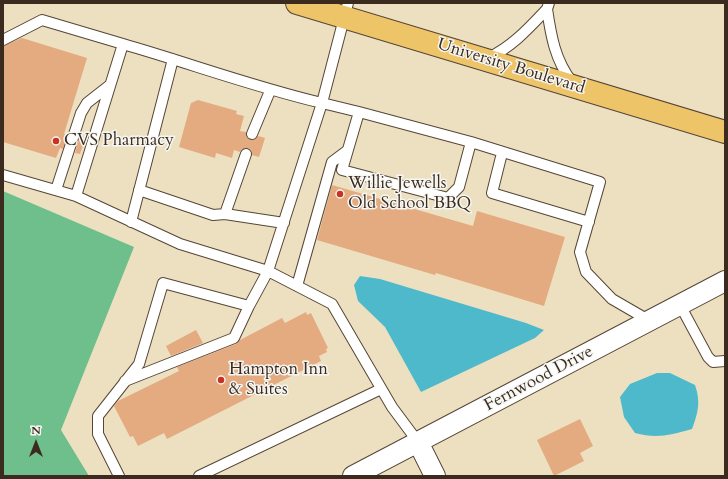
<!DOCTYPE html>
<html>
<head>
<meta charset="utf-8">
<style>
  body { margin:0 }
  #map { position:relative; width:728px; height:479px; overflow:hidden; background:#ece0c1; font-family:Cardo,serif }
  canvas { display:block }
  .frame { position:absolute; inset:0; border:4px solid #3b2a1e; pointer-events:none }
  .north { position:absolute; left:16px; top:423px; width:40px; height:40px; -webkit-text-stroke:3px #f6f6f2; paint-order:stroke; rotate:0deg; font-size:11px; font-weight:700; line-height:16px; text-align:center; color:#3b2a1e }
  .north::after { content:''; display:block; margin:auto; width:14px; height:18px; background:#3b2a1e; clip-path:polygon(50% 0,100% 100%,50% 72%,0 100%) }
</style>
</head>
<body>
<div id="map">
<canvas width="728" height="479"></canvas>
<div class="frame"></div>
<div class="north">N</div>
</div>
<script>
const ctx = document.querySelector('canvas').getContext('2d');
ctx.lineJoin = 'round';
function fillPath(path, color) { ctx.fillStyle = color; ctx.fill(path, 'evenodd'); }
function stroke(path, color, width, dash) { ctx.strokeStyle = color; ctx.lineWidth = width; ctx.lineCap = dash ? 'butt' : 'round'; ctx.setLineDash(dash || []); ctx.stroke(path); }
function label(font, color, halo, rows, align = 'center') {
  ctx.font = font + ' Cardo,serif'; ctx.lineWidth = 3; ctx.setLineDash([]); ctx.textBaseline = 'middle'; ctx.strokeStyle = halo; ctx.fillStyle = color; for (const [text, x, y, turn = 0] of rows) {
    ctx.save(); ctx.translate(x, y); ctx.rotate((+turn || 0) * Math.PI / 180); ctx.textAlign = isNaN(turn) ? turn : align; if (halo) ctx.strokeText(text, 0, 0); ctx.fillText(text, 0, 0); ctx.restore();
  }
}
fillPath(new Path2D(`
  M3,191L134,247L61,430L89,476H3Z`), '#6ebf8b');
fillPath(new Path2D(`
  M360,276L380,279L526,323L544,330L535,338L421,392L385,327L358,301L354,285Z
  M657,373H670L695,385C701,402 698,413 692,429C670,435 657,439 635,433L624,417L620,397L630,384Z`), '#4eb9cb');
fillPath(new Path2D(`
  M22,38L87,58L64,134L67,135L63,149L60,148L56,158L3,142V46Z
  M198,100L237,111L236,114L244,116L240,131L246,132L247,138L252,140L258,136L265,138L259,157L252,155L251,150L248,148L242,149L240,152L234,150L232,158L216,153L215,158L179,147L191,103Z
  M79,139L85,140L80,154L75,153Z
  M332,185L473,226L477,211L565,237L544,306L436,273L435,275L317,240Z
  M306,312L307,315L311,313L328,348L326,349L327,352L319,356L321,361L167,439L164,433L138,446L133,436L130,437L114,406L118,401L179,371L177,367L236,344L240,340L282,318L285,323Z
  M196,330L203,343L171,356L166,346Z
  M580,419L593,446L580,453L584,461L554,476L537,440Z`), '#e4aa80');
const lane = new Path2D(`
  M348,3L322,103L359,112L471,142L459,187L448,198L342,170L359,112
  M549,3L547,9C551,36 555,60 572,82
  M3,40L42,20L123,44L76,196
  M123,44C189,63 254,87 322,103L268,271L332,304L392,407L418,442
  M488,58C512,47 529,28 547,9
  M252,134L270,91
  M471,142L600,182L580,252L586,272L612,299L650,321
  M502,153L492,193L589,222
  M3,175L76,196L180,244L268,271L249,306
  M56,190L81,113L87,103L110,85
  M139,190L213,215L225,214L284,223
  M225,214L246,154
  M131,222L173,59
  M297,286L332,162L348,150
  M680,305L708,357L713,362L725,361
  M119,476L98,434V416L139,364L163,283L249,306L234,338L125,381
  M199,476L381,389`);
const street = new Path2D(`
  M418,442L435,476
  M353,476L725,281`);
const primary = new Path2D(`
  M297,3L725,132`);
stroke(lane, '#564536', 12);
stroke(street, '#564536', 22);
stroke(primary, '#564536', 24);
stroke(lane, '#fff', 10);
stroke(street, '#fff', 20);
stroke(primary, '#eec469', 22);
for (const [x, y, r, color] of [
  [56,141,4,"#c8321e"],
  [340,194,4,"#c8321e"],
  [221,380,4,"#c8321e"]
]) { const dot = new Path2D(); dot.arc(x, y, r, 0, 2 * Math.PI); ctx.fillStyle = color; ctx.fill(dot); stroke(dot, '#f6f6f2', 1.5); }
label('17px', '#3b2a1e', '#f6f6f2', [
  ["University Boulevard",511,67,17],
  ["Fernwood Drive",539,379,-28]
]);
label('17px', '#3b2a1e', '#f6f6f2', [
  ["CVS Pharmacy",64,141],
  ["Willie Jewells",348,184],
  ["Old School BBQ",348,204],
  ["Hampton Inn",229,370],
  ["& Suites",229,390]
], 'left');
</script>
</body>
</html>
